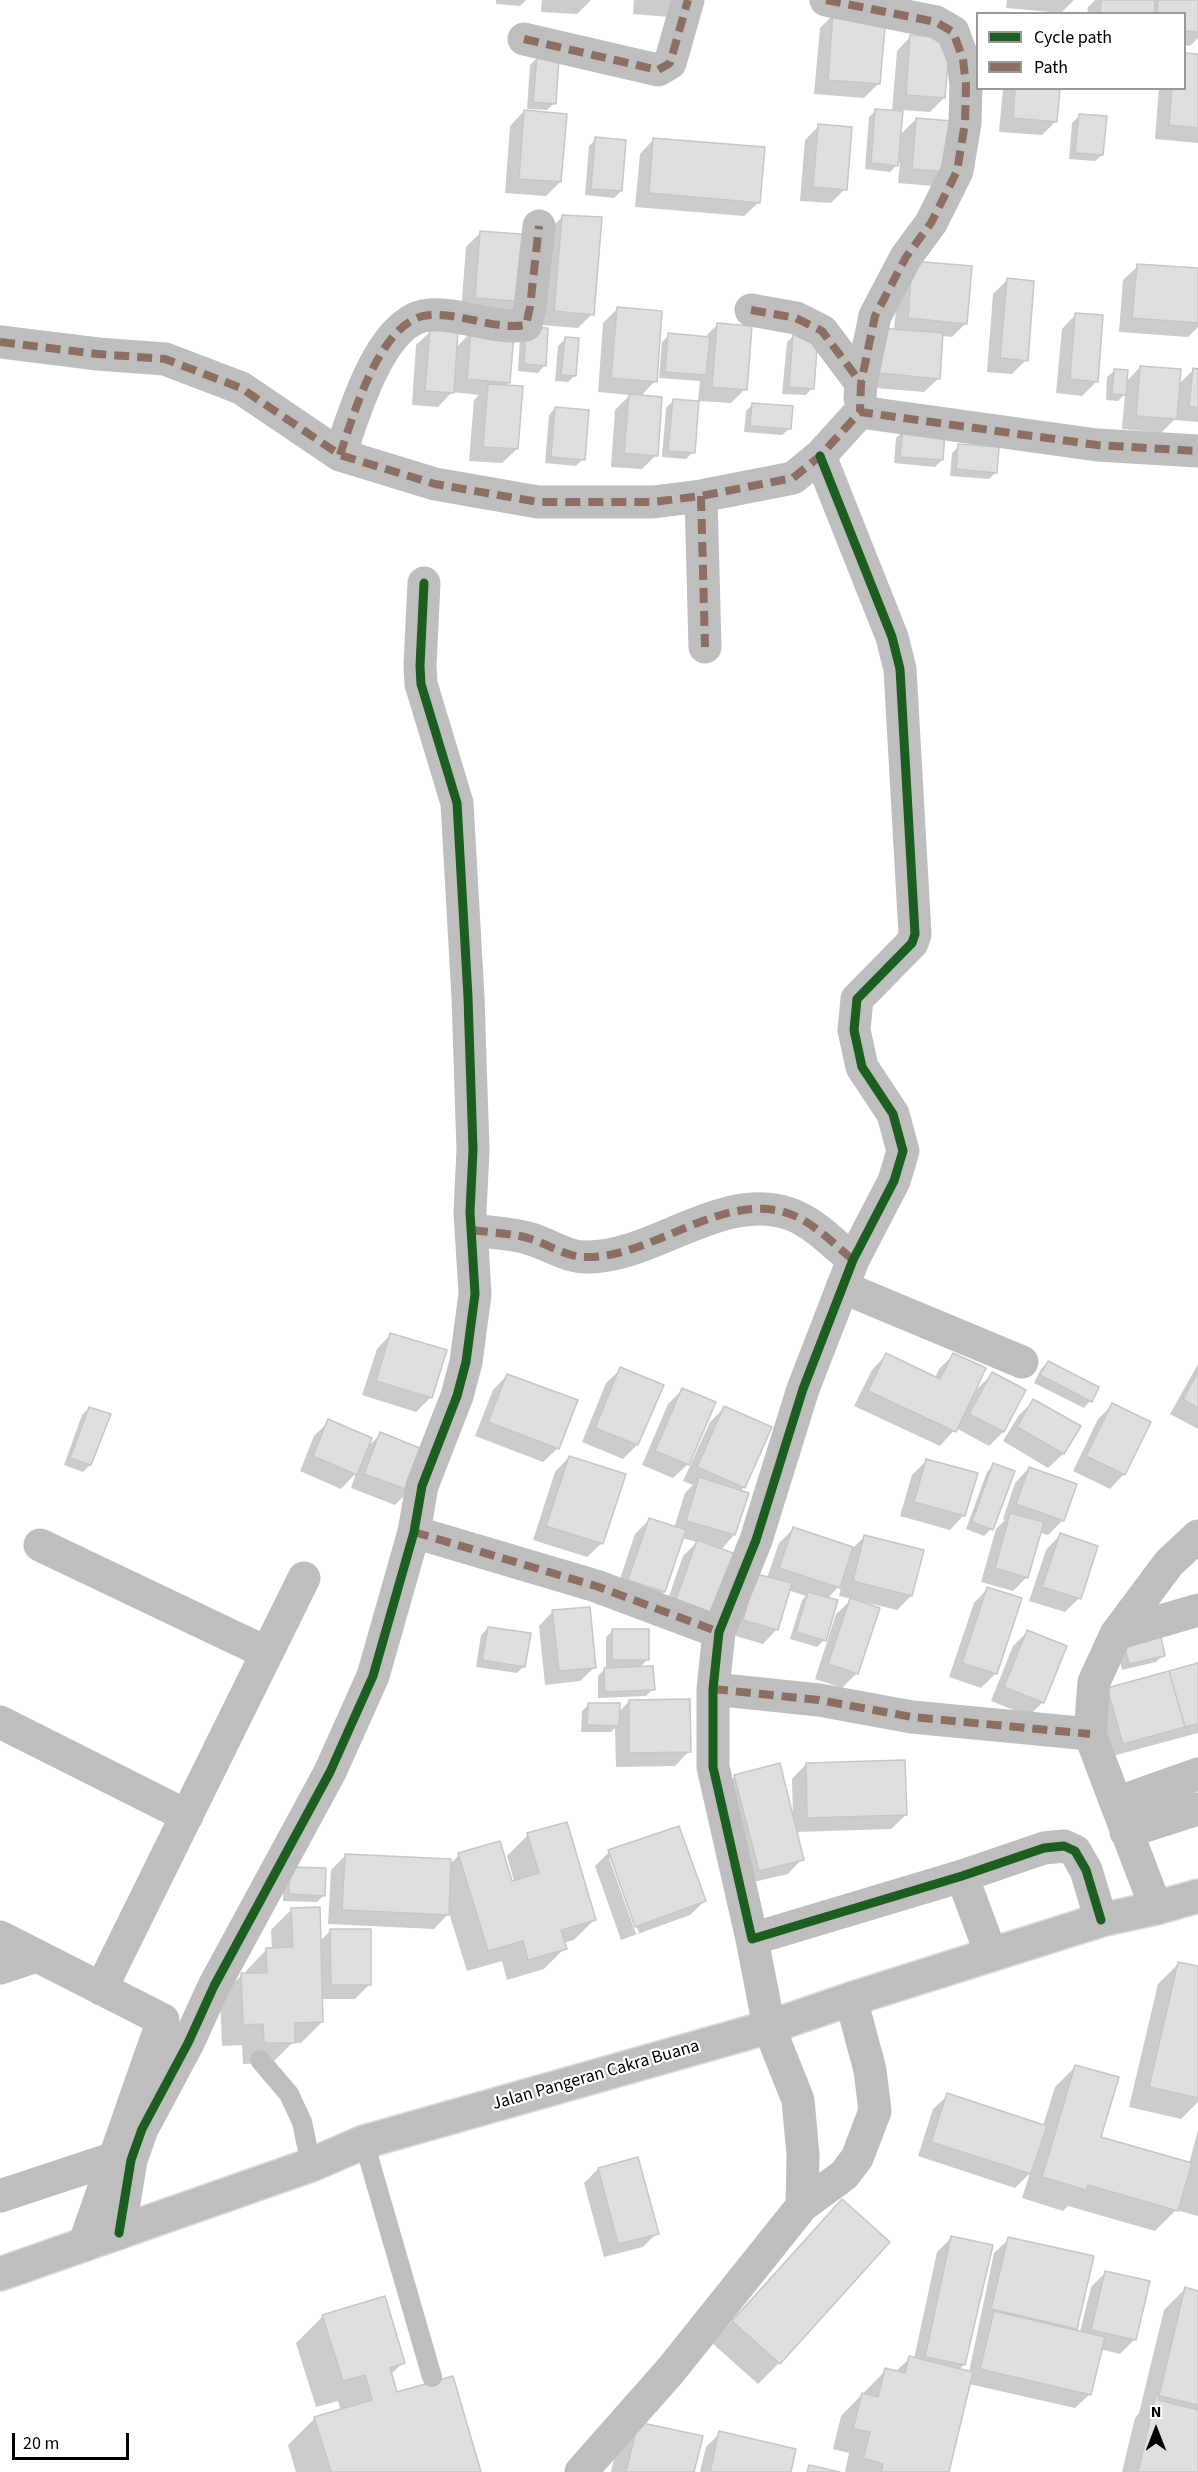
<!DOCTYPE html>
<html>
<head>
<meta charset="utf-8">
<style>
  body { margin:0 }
  #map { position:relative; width:1198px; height:2472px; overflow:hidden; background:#fff; font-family:"Source Sans 3",sans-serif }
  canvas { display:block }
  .legend { position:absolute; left:976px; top:12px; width:210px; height:78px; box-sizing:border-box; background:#fff; border:2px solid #999; margin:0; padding:8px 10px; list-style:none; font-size:18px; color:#000 }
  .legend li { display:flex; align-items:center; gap:12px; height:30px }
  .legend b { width:30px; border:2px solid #999 }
  .north { position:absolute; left:1126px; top:2400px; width:60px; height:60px; -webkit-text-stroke:4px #fff; paint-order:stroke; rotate:0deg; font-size:16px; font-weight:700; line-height:24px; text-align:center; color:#000 }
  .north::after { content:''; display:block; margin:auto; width:21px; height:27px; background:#000; clip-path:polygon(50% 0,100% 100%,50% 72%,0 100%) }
  .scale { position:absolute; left:12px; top:2433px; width:117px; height:27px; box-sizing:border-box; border:3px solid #000; border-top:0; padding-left:8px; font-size:18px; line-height:21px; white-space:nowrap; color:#000; -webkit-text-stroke:4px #fff; paint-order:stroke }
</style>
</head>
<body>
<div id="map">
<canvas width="1198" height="2472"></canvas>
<ul class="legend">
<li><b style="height:8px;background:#1b5e20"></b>Cycle path</li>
<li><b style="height:8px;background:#8d6e63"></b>Path</li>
</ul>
<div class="north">N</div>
<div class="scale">20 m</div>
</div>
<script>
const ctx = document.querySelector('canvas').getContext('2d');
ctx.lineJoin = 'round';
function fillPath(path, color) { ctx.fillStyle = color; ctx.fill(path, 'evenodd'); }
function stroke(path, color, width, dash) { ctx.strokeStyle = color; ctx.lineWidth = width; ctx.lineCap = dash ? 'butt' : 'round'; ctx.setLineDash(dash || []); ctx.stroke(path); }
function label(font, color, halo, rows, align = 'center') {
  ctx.font = font + ' "Source Sans 3",sans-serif'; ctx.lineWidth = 4.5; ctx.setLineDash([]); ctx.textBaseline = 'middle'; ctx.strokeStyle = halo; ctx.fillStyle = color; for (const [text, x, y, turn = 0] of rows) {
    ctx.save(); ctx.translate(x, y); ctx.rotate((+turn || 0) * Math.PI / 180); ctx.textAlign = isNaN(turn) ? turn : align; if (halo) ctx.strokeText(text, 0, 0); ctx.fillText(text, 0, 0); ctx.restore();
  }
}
fillPath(new Path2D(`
  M496,0H526L520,6L496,4Z
  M542,0H591L577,14L541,12Z
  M634,0H683L669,17L633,14Z
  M1007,0H1074L1061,13L1006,8Z
  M1095,0H1198V38L1190,46L1184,45V14H1087L1088,7Z
  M834,14L879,83L864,98L814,94L820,28Z
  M911,36L944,98L930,112L901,110L899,136L916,119L946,171L932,186L898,183L900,162L890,172L865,169L869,117L876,110L892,111L897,51Z
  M1198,56V143L1155,139L1159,88H1184Z
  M537,58L554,103L547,110L527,109L530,65Z
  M1003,88H1058L1056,121L1042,135L999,132Z
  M524,111L560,182L546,196L505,193L510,126Z
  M1079,116L1102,155L1095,161L1069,159L1072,123Z
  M819,126L845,189L831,203L800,201L805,140Z
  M596,139L621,191L614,198L585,195L589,146Z
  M654,139L759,202L744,216L635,207L640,154Z
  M563,216L592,314L578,328L541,325L548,231Z
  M480,233L531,236L512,315L461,312L466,247Z
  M913,263L966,323L952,337L942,336L939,378L924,392L864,387L894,330L899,277Z
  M1138,266L1198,270V327L1188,337L1119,332L1123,280Z
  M1007,280L1026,360L1012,374L987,372L993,294Z
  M618,308L655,381L640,397L656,455L642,469L611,467L615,410L630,395L598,392L603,323Z
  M1076,314L1097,381L1082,396L1056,393L1062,329Z
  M717,325L745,389L731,403L698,401L700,381L659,378L662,342L669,335L704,338Z
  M527,328L544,366L538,373L518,371L520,335Z
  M431,331L456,348L471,332L509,382L504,387L517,449L502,463L469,461L474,400L479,395L452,392L438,407L412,405L416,345Z
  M794,335L812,388L806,395L782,394L787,342Z
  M565,339L575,375L568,382L555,381L558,346Z
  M1140,367L1178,385L1193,370H1198V422L1174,420L1161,433L1122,429L1125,394L1118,401L1106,400L1107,377L1114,371L1126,382Z
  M673,401L693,452L686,459L662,457L666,408Z
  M753,404L789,429L782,435L744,432L746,411Z
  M555,408L583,459L576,466L545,463L549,415Z
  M903,431L942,460L935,467L894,463L896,438Z
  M959,446L996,472L989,479L950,476L952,453Z
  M391,1334L431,1397L416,1412L362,1395L377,1349Z
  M886,1355L935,1378L939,1369L953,1355L973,1393L992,1374L1024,1391L1003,1432L989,1446L956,1428L940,1446L854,1406L872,1370Z
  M1048,1362L1090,1401L1084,1408L1034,1383L1041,1369Z
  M1198,1364V1429L1170,1414Z
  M621,1369L637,1445L623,1459L582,1442L606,1383Z
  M507,1375L558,1448L543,1462L475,1436L493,1390Z
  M682,1390L688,1464L673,1478L642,1465L668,1404Z
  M1034,1401L1079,1426L1063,1454L1048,1468L1003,1441L1019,1415Z
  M1112,1405L1124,1474L1110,1489L1073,1471L1098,1419Z
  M89,1408L90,1465L83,1472L64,1465L82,1415Z
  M724,1408L744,1487L740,1492L747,1494L734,1535L661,1619L683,1556L697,1542L682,1538L664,1592L649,1606L615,1594L635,1534L649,1520L674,1528L685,1493L693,1485L683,1481L710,1422Z
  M329,1421L366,1448L381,1434L409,1491L395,1505L351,1488L356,1473L341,1489L300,1471L314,1436Z
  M569,1457L602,1543L587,1557L533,1540L555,1472Z
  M926,1461L964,1515L950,1530L900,1516L912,1475Z
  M994,1465L1013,1472L991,1529L984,1536L966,1529L987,1472Z
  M1029,1468L1063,1520L1048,1535L1039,1532L1027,1577L1013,1591L981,1582L996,1529L1005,1520L1003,1519L1015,1483Z
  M793,1529L853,1548L865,1536L911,1596L897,1610L864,1602L857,1673L842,1688L815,1679L836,1614L852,1599L839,1596L842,1583L827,1599L824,1640L817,1647L790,1639L802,1600L806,1596L788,1590L777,1629L763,1644L729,1634L742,1590L767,1578L779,1543Z
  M1060,1535L1079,1598L1065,1612L1029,1601L1046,1550Z
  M988,1588L996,1673L981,1688L949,1677L974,1603Z
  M553,1611L595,1667L580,1681L545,1685L539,1626Z
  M488,1628L524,1666L517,1673L476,1667L481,1635Z
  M613,1630L648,1659L639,1668L653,1689L646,1696L598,1698V1676L606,1668V1637Z
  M1027,1632L1043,1702L1029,1716L991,1701L1013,1646Z
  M1117,1648L1163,1655L1156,1662L1122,1670Z
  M1198,1665V1733L1109,1757L1094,1703L1108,1689Z
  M629,1701L689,1751L675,1766L616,1767L615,1728L611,1732H581L582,1711L589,1704L618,1713Z
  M806,1764L906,1815L891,1829L795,1832L802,1859L788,1874L745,1884L721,1791L735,1776L793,1818L792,1779Z
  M528,1835L595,1919L574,1940L563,1943L565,1948L544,1969L507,1980L502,1961L467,1971L449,1913L434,1929L328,1924L331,1870L345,1856L450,1864L459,1855L511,1882L514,1881L507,1856Z
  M609,1852L705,1901L690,1915L621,1940L595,1866ZM609,1858H612L639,1933L636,1934Z
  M283,1875L324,1895L317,1902L283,1901Z
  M292,1909L319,1942L331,1930L370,1984L355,1999H321L322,2022L301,2043H292L272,2063L243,2064L242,2045L222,2046L220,1996L242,1975H246V1971L267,1949H272L271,1930Z
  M1179,1963L1198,1968V2102L1181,2119L1129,2107L1158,1984Z
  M1076,2066L1100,2138L1189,2164L1198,2130V2216L1176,2210L1155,2231L1068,2206L1063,2211L1022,2198L1030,2173L1015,2188L918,2156L933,2109L948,2095L1043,2126L1055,2087Z
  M598,2169L657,2233L643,2247L604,2257L584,2183Z
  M822,2222L779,2363L758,2384L712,2343Z
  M952,2237L964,2364L959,2370L969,2372L994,2253L1009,2239L1076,2328L1073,2331L1080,2332L1091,2287L1106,2272L1148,2282L1134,2340L1120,2354L1100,2349L1090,2394L1075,2408L969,2384L947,2472H845L849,2453L833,2449L841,2416L886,2370L895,2372L910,2358L914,2359L937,2252Z
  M1185,2289L1198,2292V2472H1122L1135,2418L1139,2413L1164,2310Z
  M323,2316L403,2363L390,2375L396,2394L480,2472H296L288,2445L315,2418L341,2411L338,2401L316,2407L296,2343Z
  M638,2424L693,2472H611L617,2445Z
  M720,2433L790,2472H700L706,2447Z`), '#0003');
const building = new Path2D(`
  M1101,0H1155L1154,14H1100Z
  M1158,0H1198V32L1184,31V14H1157Z
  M833,12L886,16L880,84L828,80Z
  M910,35L950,38L945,98L906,95Z
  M1184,53L1198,54V128L1169,125L1172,88H1184Z
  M537,56L559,58L556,104L533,102Z
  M1015,88H1060L1057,122L1013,118Z
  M875,109L903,111L898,166L871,163Z
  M524,110L567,114L561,182L519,179Z
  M1079,114L1107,116L1103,155L1075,153Z
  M916,118L952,121L948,172L912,169Z
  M818,124L852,127L847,190L813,187Z
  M595,137L626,140L622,191L591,189Z
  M653,138L765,147L760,203L649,193Z
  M562,215L602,217L594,315L554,311Z
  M480,231L533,235L528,302L475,298Z
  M912,261L972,266L967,324L908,318Z
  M1137,264L1198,268V323L1132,318Z
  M1007,278L1034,281L1028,361L1000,358Z
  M617,307L662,311L657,382L611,378Z
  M1075,313L1103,315L1098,382L1070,379Z
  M717,323L752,326L747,390L712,387Z
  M526,327L548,328L546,366L524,364Z
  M881,328L943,333L940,379L877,373Z
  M430,329L458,331L454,393L425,391Z
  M471,331L514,334L510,383L467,379Z
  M668,333L710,337L706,375L665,372Z
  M793,333L818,335L814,389L789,387Z
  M565,337L579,338L576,376L561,375Z
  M1140,366L1181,369L1177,419L1136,416Z
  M1193,368L1198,369V407H1189Z
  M1114,369L1128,370L1126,395L1112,394Z
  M488,384L523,386L518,449L483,447Z
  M629,394L662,397L658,456L624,453Z
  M673,399L699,401L695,453L668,451Z
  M752,403L793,406L791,429L750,426Z
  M555,407L589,410L585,460L551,457Z
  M903,429L945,432L943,460L900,457Z
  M958,444L999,447L997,473L956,469Z
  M390,1333L447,1350L432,1398L376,1381Z
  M886,1353L940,1379L953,1353L986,1368L956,1432L868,1391Z
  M1048,1361L1099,1387L1092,1402L1040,1375Z
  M620,1367L664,1385L638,1445L595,1428Z
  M992,1372L1026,1390L1004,1432L969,1414Z
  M1198,1372V1408L1183,1399Z
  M507,1374L578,1400L559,1449L488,1422Z
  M682,1388L716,1402L689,1465L655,1451Z
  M1033,1399L1081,1426L1064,1454L1017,1427Z
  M1112,1403L1151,1422L1125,1475L1086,1456Z
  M724,1406L772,1427L745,1488L697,1467Z
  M89,1407L111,1414L91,1465L70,1458Z
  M328,1419L372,1438L357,1475L313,1456Z
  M380,1432L427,1451L411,1491L364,1474Z
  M569,1456L626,1474L603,1544L546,1526Z
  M926,1459L978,1473L965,1516L914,1502Z
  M993,1463L1015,1471L993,1530L972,1522Z
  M1029,1467L1077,1484L1064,1521L1016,1504Z
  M699,1477L749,1493L735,1535L686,1521Z
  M1010,1513L1044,1522L1028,1578L995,1568Z
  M649,1518L686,1530L665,1592L628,1580Z
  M793,1527L853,1547L840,1588L779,1568Z
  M1060,1533L1098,1546L1081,1599L1042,1587Z
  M864,1535L924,1550L912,1596L853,1581Z
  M697,1540L736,1554L713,1618L674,1605Z
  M756,1574L792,1583L778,1630L743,1620Z
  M987,1587L1022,1598L997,1674L962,1663Z
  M808,1592L838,1600L826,1641L796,1632Z
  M850,1598L880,1608L858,1674L828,1664Z
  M590,1607L596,1668L559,1671L552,1610Z
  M488,1627L531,1633L525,1667L482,1660Z
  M612,1629H649V1660H612Z
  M1027,1630L1067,1646L1044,1703L1004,1687Z
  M1160,1632L1165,1656L1129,1664L1123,1640Z
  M1198,1663V1724L1185,1727L1169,1671Z
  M653,1666L655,1690L605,1692L604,1668Z
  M1169,1671L1185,1727L1123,1744L1107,1688Z
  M690,1699L691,1752L629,1753V1700Z
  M588,1703H620L619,1726L587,1725Z
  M905,1760L907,1815L807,1818L806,1763Z
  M780,1763L804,1860L759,1871L734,1775Z
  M567,1822L596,1920L561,1930L567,1949L528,1960L523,1941L488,1951L458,1853L500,1841L512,1881L539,1873L527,1833Z
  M679,1826L706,1901L635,1927L608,1850Z
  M345,1854L451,1859L449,1915L342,1910Z
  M289,1867L326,1868L325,1896L289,1894Z
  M320,1907L323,2022L295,2023V2043H264L263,2024L243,2025L241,1973H267L266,1948L293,1947L291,1908Z
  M330,1929H371V1985H331Z
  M1178,1962L1198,1966V2098L1149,2087Z
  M1075,2065L1119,2077L1101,2137L1192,2163L1178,2211L1088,2185L1086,2190L1042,2177Z
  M947,2093L1047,2126L1031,2174L931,2142Z
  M638,2157L659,2234L618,2244L598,2168Z
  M842,2199L890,2242L780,2364L732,2321Z
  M951,2236L993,2245L965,2365L925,2357Z
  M1008,2237L1094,2256L1077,2329L991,2309Z
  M1105,2271L1150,2281L1136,2340L1091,2330Z
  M1185,2287L1198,2291V2410L1158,2400Z
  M385,2296L405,2363L390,2368L397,2392L453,2376L481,2472H331L314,2417L372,2400L365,2375L343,2381L322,2315Z
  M994,2311L1105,2337L1091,2395L980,2369Z
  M909,2356L973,2372L949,2472H881L883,2464L863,2458L870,2432L853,2429L862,2393L878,2397L885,2368L905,2373Z
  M1156,2395L1198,2405V2472H1138Z
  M638,2422L703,2436L694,2472H626Z
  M719,2431L796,2449L791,2472H710Z
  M809,2465L840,2472H807Z`);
fillPath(building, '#dfdfdf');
stroke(building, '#c7c7c7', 1.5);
const primary = new Path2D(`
  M0,2274L311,2165L364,2142L769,2027L851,1999L1101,1920L1156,1908L1198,1896`);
stroke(primary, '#dbdbdb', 36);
stroke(new Path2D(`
  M260,2060L289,2094L302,2122L311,2165
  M364,2142L432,2377`), '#bebebe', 20);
stroke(new Path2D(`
  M826,0L936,22L953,32L963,59L966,86L965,123L957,171L931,223L906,257L875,316L861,383
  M524,39L658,70L670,63L688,0
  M751,310L796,318L822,331L861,383L860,398
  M0,342L98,354L165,359L241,388L340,455L435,484L538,502H653L701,496L793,478L820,456L860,412L1097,445L1198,451
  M340,455C353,416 381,317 430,315C463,313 493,330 526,325L530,307L539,226
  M820,456L892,637L900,669L915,934L912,943L857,999L854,1030L862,1067L893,1114L903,1151L894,1181L853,1260L803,1389L756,1540L719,1632L713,1689V1767L752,1939L962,1876L1044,1848L1064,1846L1075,1851L1086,1870L1101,1920
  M701,496L705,647
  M473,1230C492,1233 513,1233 531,1239C550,1245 568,1258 588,1257C654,1257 723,1190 790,1214C813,1222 834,1244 853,1260
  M842,1287L1022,1362
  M414,1532L596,1586L719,1632
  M40,1545L267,1653
  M1116,1634L1198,1610
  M713,1689L819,1700L912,1717L1090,1734
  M0,1722L187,1816
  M1116,1803L1090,1734L1094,1682L1116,1634L1169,1563L1198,1536
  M1126,1832L1198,1809
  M962,1876L991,1954
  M1156,1908L1116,1803L1198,1774
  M0,1937L163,2020L84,2245
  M752,1939L769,2027L798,2100L803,2155L802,2206
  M0,1968L36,1956
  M101,1989L304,1578
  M0,2196L115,2158
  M119,2233L131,2160L142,2129L188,2043L214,1986L330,1772L373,1676L414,1532L422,1486L457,1396L466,1362L475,1294L470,1212L473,1150L468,997L457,803L421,684L420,666L424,583
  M581,2472L671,2370L802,2206L844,2175L857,2158L875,2111L870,2070L851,1999`), '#bebebe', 33);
stroke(primary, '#bebebe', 33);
stroke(new Path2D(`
  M826,0L936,22L953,32L963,59L966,86L965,123L957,171L931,223L906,257L875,316L861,383
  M524,39L658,70L670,63L688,0
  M751,310L796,318L822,331L861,383L860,412
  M0,342L98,354L165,359L241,388L340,455L435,484L538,502H653L701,496L793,478L820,456L860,412L1097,445L1198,451
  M340,455C353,416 381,317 430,315C463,313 493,330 526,325L530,307L539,226
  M701,496L705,647
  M473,1230C492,1233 513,1233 531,1239C550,1245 568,1258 588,1257C654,1257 723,1190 790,1214C813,1222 834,1244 853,1260
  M414,1532L596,1586L719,1632
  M713,1689L819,1700L912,1717L1090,1734`), '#8d6e63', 8, [15, 8]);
stroke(new Path2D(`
  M820,456L892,637L900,669L915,934L912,943L857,999L854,1030L862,1067L893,1114L903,1151L894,1181L853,1260L803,1389L756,1540L719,1632L713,1689V1767L752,1939L962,1876L1044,1848L1064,1846L1075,1851L1086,1870L1101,1920
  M119,2233L131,2160L142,2129L188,2043L214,1986L330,1772L373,1676L414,1532L422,1486L457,1396L466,1362L475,1294L470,1212L473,1150L468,997L457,803L421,684L420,666L424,583`), '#1b5e20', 9);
label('18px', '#000', '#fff', [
  ["Jalan Pangeran Cakra Buana",596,2076,-16]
]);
</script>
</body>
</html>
